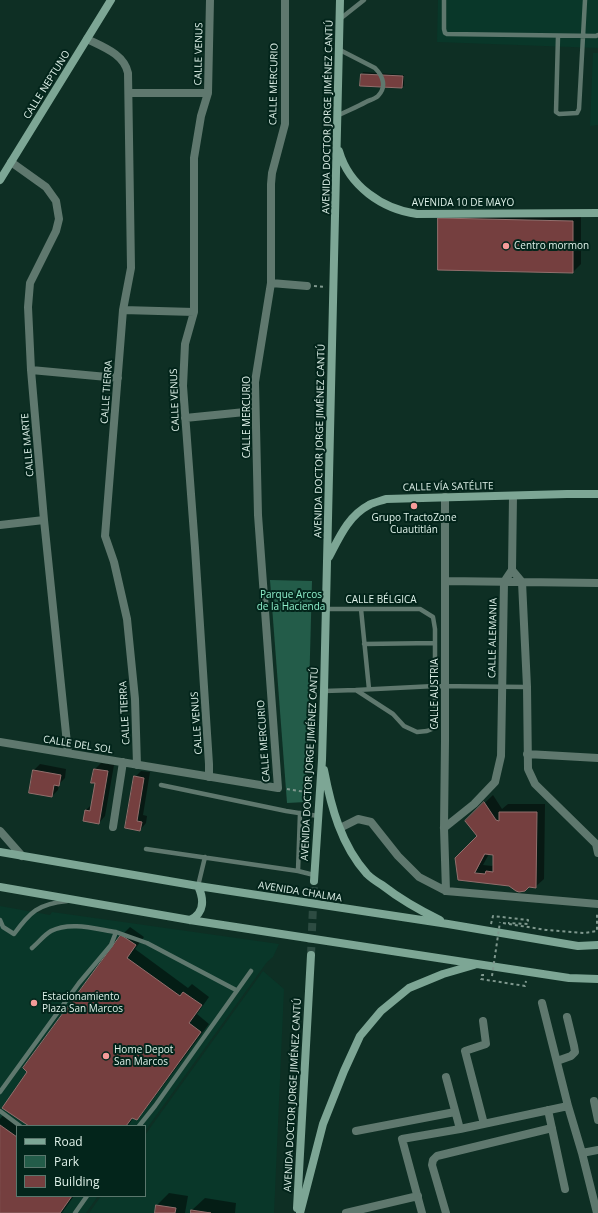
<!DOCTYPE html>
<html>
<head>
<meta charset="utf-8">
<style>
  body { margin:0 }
  #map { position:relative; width:598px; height:1213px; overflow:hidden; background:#0e2f24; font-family:"Open Sans",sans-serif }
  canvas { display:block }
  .legend { position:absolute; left:16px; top:1125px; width:130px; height:72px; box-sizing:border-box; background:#03251b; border:1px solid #5b776d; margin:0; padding:5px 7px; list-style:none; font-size:12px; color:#dff1e9 }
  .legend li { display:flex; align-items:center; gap:8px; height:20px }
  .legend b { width:20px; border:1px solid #5b776d }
</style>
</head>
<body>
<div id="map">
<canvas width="598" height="1213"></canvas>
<ul class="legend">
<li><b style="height:5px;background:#7da695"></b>Road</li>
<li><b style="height:11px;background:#235c49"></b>Park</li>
<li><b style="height:11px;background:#753f3f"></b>Building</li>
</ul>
</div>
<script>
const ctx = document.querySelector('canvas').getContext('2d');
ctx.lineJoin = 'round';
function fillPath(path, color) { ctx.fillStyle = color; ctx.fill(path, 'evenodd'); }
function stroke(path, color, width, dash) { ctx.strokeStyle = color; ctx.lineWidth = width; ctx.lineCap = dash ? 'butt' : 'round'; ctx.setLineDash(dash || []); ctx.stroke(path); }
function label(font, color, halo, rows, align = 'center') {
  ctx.font = font + ' "Open Sans",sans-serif'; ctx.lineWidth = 4; ctx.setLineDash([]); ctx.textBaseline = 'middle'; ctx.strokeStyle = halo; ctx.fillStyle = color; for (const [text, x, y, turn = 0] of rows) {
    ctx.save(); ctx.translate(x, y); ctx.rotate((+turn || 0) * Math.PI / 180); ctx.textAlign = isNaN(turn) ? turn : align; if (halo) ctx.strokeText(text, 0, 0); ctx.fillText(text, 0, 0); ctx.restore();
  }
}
fillPath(new Path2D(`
  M438,0H598V48L437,42Z
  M593,53H598V125L590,126Z
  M0,906L50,915L52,912L279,944L273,957L267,962L145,1131V1126H17V1196H98L86,1213H0Z
  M263,971L284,989L274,1213H89L101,1196H145V1135Z`), '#093729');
fillPath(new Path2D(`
  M270,580L312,581L306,802L287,803Z`), '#235c49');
fillPath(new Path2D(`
  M363,72L404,75V86L402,87L362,74Z
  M447,210L581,213V264L573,272L439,218Z
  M101,763L114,765L105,816L99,823L86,810L92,804L96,782L95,769Z
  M40,764L66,769L65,778L59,784L58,790L52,796L34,770Z
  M141,771L150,772L143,815L147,816L146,823L140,830L126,827L135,777Z
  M493,795L502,809L508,804H545L544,879L535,887L509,885L459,879L478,836L466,821ZM489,854H494V864L492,866L483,865Z
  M130,927L144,937L135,949L188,988L192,984L209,997L197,1014L209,1024L145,1110L137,1118L134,1117L128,1126H31L122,935Z
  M4,1114L17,1126V1196H74L62,1213H0V1119Z
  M169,1193L188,1196L185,1213H156L157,1205Z
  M205,1198L236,1203L235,1213H192V1210Z`), '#0007');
const building = new Path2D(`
  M361,74L403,76L402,88L360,86Z
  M438,218L573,221V273L438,270Z
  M94,769L108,771L99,824L83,821L85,810L90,811L95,783H91Z
  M33,770L61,775L59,786L54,785L52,797L29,793Z
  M134,776L144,778L137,821L142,822L140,831L125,828Z
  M484,802L496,820L499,821V812H537L536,888L529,887L525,891L519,892L516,891L509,886L458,880L455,858L477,836L465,821ZM485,854L493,855V872L486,871L485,874L475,873Z
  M121,935L136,945L127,958L180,996L183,992L202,1005L189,1023L201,1032L137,1120L132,1118L126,1126H29L2,1108L27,1072L23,1068Z
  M0,1125L17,1137V1196H72L60,1213H0Z
  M156,1205L176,1208L175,1213H155Z
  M191,1210L211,1213H191Z`);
fillPath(building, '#753f3f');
stroke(building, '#926f6d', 1);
stroke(new Path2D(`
  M311,955L314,881`), '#2d4c42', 8, [8, 4]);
stroke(new Path2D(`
  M314,286L326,287
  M287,789L312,793
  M503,923L546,930L584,933L597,931V912
  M491,924L493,916L528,920V924L508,923
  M484,975H482L481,979L525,986L526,981`), '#7f988e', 2, [3, 3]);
stroke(new Path2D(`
  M444,0V29L445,33L447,34L596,36L598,35
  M340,19L364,0
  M558,36L556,112L559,114L577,113L579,109L585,0
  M337,116C347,111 357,107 366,102C370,100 375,99 378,96C387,87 383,76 375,68L338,49
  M361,609L369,689
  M364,644L435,643
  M356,690L435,686L527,687
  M324,691L356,690L393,714L404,726L417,732L427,731L432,729L435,723V629L433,617L420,609H326
  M161,785L286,811L318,816
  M300,813L298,871L314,875
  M146,849L298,871
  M198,886L205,857
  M0,920L3,927L14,934C30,912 38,904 67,901
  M116,932L147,943L236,990
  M0,1092L79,983L111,945L116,932C96,929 70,921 51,931C44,935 38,943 32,948
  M0,1111L20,1126
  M139,1126L155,1106L251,971
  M75,1213L87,1196`), '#5f786e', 4.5);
stroke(new Path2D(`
  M87,39C103,47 124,54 128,73L131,268L123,310L105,536L114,562L127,619L135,699L137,765
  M129,93H208
  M11,162L46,187L56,201L59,219L56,231L30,283L28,307L31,370L44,520L68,753
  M271,283L307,286
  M123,310L194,312
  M31,370L118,378
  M185,418L255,411
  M445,497V741L444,828L446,891
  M0,525L44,520
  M512,570L522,582L527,687L528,769L535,784L596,844L598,853
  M445,581L598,583
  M0,742L278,788L258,515L255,382L271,283V184L272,173L285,124V0
  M527,754L598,758
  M209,777V764L195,548L183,386L185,344L194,312V158L201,116L208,93L210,0
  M113,827L123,762
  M340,828L358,819L371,822L398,856L419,877L446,891L598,904
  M444,828L474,804L495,782L501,756L504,582L512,570L513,496
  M0,831L22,856
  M542,1003L568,1106
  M483,1021L486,1044L465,1051L484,1124
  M557,1061L571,1056L575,1052L574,1046L567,1017
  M446,1077L460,1129
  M594,1101L598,1120
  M548,1110L565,1189
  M356,1131L455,1112
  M582,1153L598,1150
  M346,1213L418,1196
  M422,1213L402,1139L460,1129L568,1106L582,1153L597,1213
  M446,1213L432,1165L433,1160L437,1156L552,1128`), '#5f786e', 8);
stroke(new Path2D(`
  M339,151C349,186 382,209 417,214L598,213
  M0,180L111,0
  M329,557C339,538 348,516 369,505C374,502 381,501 386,499L567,494H598
  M324,770C331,807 341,845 367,874C371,878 377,882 382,885C400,899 419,910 440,920
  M0,852L198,886L448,924L578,946L598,945
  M314,881L322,760L324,691L340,0
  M0,887L190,920L477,964L569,978L598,979
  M190,920C205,913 204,899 198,886
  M297,1208L311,955
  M300,1213L323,1124L344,1071L360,1036L381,1011L409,988L443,974L474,965`), '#7da695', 8);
stroke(new Path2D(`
  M492,976L500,922`), '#7f988e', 2, [3, 3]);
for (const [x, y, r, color] of [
  [506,246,4,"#f59b99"],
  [414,506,4,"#f59b99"],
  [34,1003,4,"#f59b99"],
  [106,1056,4,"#f59b99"]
]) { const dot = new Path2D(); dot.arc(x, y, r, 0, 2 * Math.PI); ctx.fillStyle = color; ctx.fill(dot); stroke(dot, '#03251b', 1.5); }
label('10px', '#dff1e9', '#03251b', [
  ["CALLE VENUS",199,54,-89],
  ["CALLE MERCURIO",274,84,-89],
  ["CALLE NEPTUNO",47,85,-58],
  ["AVENIDA DOCTOR JORGE JIMÉNEZ CANTÚ",328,117,-89],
  ["AVENIDA 10 DE MAYO",463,203],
  ["CALLE TIERRA",107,392,-86],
  ["CALLE VENUS",175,400,-92],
  ["CALLE MERCURIO",247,417,-90],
  ["AVENIDA DOCTOR JORGE JIMÉNEZ CANTÚ",320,441,-89],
  ["CALLE MARTE",28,445,-95],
  ["CALLE VÍA SATÉLITE",448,487,-1],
  ["CALLE BÉLGICA",381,600],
  ["CALLE ALEMANIA",493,638,-89],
  ["CALLE AUSTRIA",435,694,-90],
  ["CALLE TIERRA",125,713,-93],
  ["CALLE VENUS",197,723,-94],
  ["CALLE MERCURIO",264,741,-94],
  ["CALLE DEL SOL",78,745,9],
  ["AVENIDA DOCTOR JORGE JIMÉNEZ CANTÚ",310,764,-87],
  ["AVENIDA CHALMA",300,892,9],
  ["AVENIDA DOCTOR JORGE JIMÉNEZ CANTÚ",293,1095,-87]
]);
label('10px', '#dff1e9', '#03251b', [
  ["Centro mormon",514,246],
  ["Grupo TractoZone",414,518,"center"],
  ["Cuautitlán",414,530,"center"],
  ["Estacionamiento",42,997],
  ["Plaza San Marcos",42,1009],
  ["Home Depot",114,1050],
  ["San Marcos",114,1062]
], 'left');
label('10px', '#8eeeca', '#03251b', [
  ["Parque Arcos",291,595],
  ["de la Hacienda",291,607]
]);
</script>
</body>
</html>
